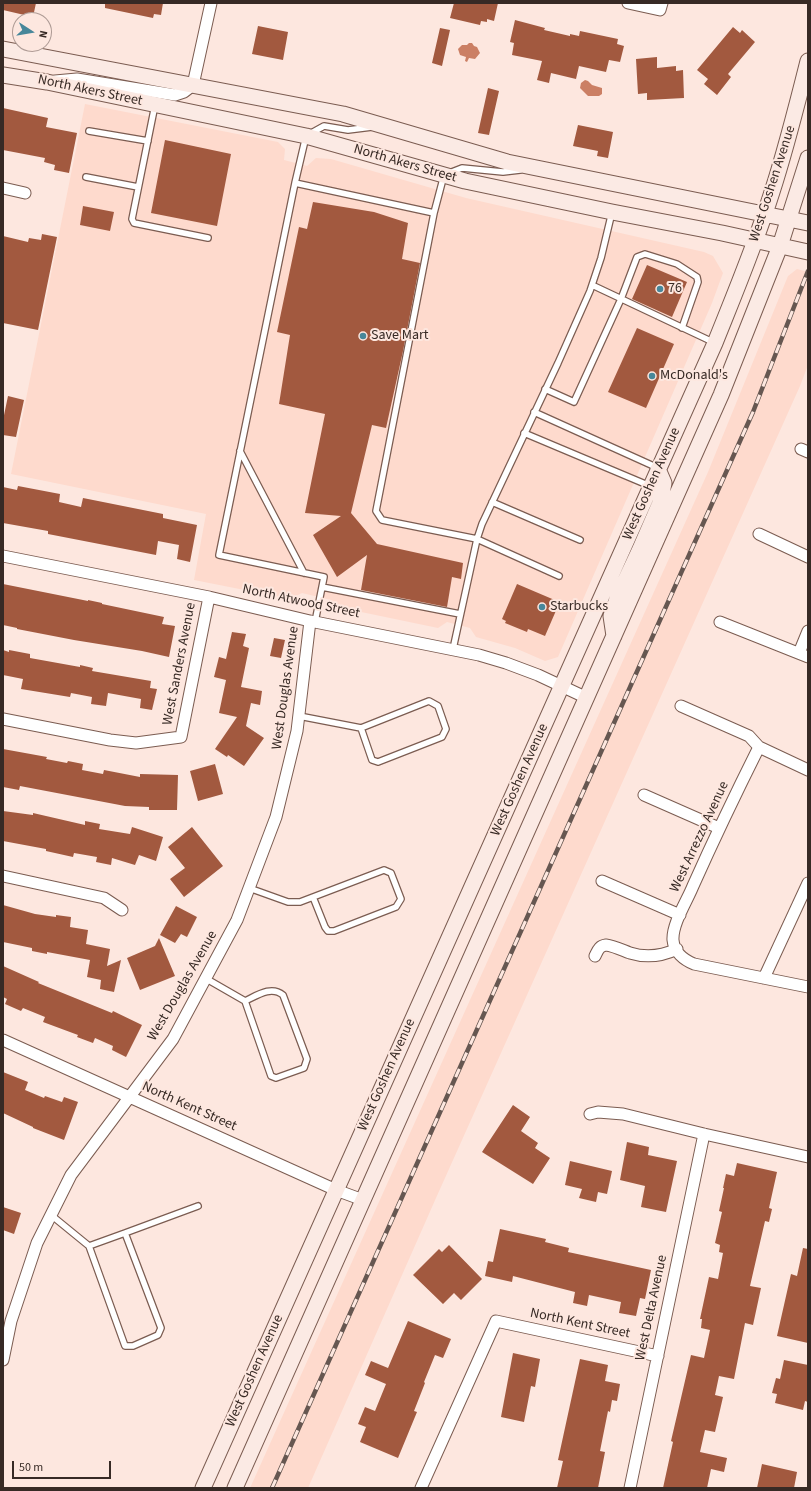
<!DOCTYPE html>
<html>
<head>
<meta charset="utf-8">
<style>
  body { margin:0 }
  #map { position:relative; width:811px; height:1491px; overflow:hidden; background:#fde7df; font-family:"Source Sans 3",sans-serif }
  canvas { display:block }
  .frame { position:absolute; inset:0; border:4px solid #372a25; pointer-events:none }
  .north { position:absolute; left:12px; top:12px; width:40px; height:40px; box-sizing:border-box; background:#fde7df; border:1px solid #ae9b95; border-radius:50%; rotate:102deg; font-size:11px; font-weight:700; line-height:16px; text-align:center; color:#372a25 }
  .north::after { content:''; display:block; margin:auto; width:14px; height:18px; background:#47879a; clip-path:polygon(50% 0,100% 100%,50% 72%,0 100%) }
  .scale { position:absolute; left:12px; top:1461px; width:99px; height:18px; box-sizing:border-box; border:2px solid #372a25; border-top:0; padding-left:5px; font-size:12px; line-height:14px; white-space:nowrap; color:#372a25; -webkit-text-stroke:3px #fde7df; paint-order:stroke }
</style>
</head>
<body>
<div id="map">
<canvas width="811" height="1491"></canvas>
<div class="frame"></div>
<div class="north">N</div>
<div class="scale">50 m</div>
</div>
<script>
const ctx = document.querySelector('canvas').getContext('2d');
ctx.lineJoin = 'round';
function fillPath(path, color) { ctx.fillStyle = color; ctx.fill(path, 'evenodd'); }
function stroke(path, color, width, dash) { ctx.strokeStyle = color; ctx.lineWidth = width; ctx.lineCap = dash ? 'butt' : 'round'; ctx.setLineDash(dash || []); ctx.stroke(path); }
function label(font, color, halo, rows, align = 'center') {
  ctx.font = font + ' "Source Sans 3",sans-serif'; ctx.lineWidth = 4; ctx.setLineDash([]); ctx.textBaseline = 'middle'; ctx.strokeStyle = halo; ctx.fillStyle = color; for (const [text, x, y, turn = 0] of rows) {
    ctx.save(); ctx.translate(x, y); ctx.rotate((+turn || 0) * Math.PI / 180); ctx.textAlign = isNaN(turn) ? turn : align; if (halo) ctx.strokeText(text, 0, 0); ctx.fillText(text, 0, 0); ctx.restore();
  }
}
fillPath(new Path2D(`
  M85,104L278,142L285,149L284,160L307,166L316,158L331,159L466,198L704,252L713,256L723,273L712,303L558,657L545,661L515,648L476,637L470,628L447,622L438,628L342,608L331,600L302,593L290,599L194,580L206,514L11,474Z
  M797,269L808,272V365L800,386L436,1198L308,1488H250L708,472L788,276Z`), '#fedacd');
fillPath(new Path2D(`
  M469,43H472L474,46L477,47L480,53L475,59L469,58L467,62L465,61L466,57L460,55L458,49L462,45H467Z
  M585,80L588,81L592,85L602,88V94L599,96H588L580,88L581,83Z`), '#cb7f64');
fillPath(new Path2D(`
  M3,3H36L33,17L3,10Z
  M105,3H163L161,15L154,14L153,18L105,8Z
  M454,3H498L494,21L487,19V22L481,21L480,25L450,18Z
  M515,20L545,28L544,30L570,36V34L579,36L580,31L618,39L617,44L624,46L620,62L609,60L606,72L579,66L576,79L551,73L549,83L537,80L542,61L512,55L514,43L510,42Z
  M258,26L288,32L283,60L252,54Z
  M733,27L740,33L742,30L755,42L728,74L731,77L717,95L704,84L708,79L697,70Z
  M440,28L450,30L442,66L432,63Z
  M657,57V68L676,66V71L683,70L684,98L647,100V93L638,94L636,59Z
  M488,88L499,91L489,135L478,133Z
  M3,108L48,118L46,127L77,133L69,173L54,170L55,165L44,162L45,158L3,150Z
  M578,125L613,132L608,158L597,156L598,151L573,146Z
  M165,140L231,154L217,226L151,213Z
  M313,202L374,212L408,223L402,259L420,263L403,351L386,428L372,425L351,513L377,544L463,563L461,579L452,577L447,607L361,590L367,555L337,577L313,535L341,516L305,513L325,414L279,404L290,335L277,332L299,227L307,229Z
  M83,206L114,212L110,231L80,225Z
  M42,234L57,237L38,330L3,323V236L28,242L29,238L41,240Z
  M647,265L687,282L672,317L632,299Z
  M637,328L674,344L646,408L608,392Z
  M8,396L24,400L16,437L3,435V420Z
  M18,486L60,494L59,502L81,507L83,498L163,514V518L197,525L190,562L177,559L179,545L158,541L156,555L48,534V531L3,523V487L17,490Z
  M3,584L88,601V600L102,603V604L164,617L162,624L175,626L169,657L142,651L74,640L17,629V628L3,625Z
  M517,584L557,601L555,604L558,606L545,636L528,629L527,632L505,623L506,621L502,619Z
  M232,632L246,634L243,646L249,648L241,687L262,691L260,705L251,703L246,726L264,738L244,766L228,755L227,757L215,749L237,717L219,713L226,680L214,677L219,657L226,659Z
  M274,638L285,640L281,658L270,656Z
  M3,650L9,652V650L30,654V658L80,667V665L93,668L92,671L151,681L150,688L157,689L152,710L140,708L141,699L108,693L106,706L91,704L92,697L71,693L70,697L21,689L23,679L3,675Z
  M3,749L47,757L46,759L67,763L68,761L83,764L82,770L103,774L104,770L140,777V774L178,775L177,810H149V807L125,806L20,786L19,790L3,787Z
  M215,764L223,794L198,801L190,771Z
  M3,811L33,815V813L85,825V821L100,824L99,829L130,834L132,827L163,837L156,861L139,855L135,865L112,858L111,865L96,862L97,857L74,853L73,857L46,851V849L3,841Z
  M192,827L223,866L184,897L170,879L185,868L168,847Z
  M3,905L35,914L56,917V915L71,917L70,927L88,930L86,944L110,949L107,966L121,960L114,992L100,989L101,980L87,977L90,960L47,952V954L32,951V948L3,942Z
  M176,906L197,917L187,937L181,934L175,943L160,935Z
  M159,938L175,976L140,990L127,958L155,946Z
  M3,966L39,982L38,983L112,1013L113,1011L142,1025L126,1057L112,1050L113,1046L95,1038L93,1043L77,1037L78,1035L43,1022L45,1017L23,1008L21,1011L5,1004L7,999L3,997Z
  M3,1072L28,1082L25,1090L44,1098L45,1096L62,1102L64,1097L78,1102L64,1140L33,1128V1127L3,1113Z
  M513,1105L530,1117L521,1131L538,1143L535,1148L550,1158L533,1184L482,1152Z
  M627,1142L649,1147L648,1155L677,1161L666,1212L641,1207L645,1186L620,1180Z
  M570,1161L612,1171L607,1194L598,1192L596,1202L579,1198L582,1189L565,1185Z
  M737,1163L777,1172L769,1208L772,1209L769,1222L765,1221L750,1286L761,1288L753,1325L745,1323L734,1379L719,1376L715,1395L723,1397L715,1432L705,1430L700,1452L727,1458L724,1472L711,1469L707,1488H663L673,1442L671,1441L691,1355L704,1358L710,1330L701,1328L702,1319H700L709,1277L718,1279L723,1253L719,1252L720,1245L715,1243L722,1212L719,1211L724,1188H723L726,1174L734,1176Z
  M3,1207L21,1213L14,1234L3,1230Z
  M500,1229L546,1239L545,1242L569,1248L568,1252L651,1270L645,1299L640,1298L636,1316L619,1313L621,1302L589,1295L587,1306L573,1303L575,1292L513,1276L512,1282L485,1276L488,1261L493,1262Z
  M449,1245L482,1279L461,1300L454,1293L443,1304L413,1275L439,1249L442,1252Z
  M803,1248L808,1249V1343L777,1336L791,1274L797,1276Z
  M408,1321L451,1339L443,1358L435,1355L424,1382L425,1383L414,1411L417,1412L398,1458L360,1442L366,1427L358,1424L365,1407L375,1411L386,1384L365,1375L371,1361L388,1368Z
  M513,1353L540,1359L535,1387L531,1386L524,1422L501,1417Z
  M580,1359L608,1365L605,1381L620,1384L617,1401L612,1400L610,1412L608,1411L600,1451L605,1452L598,1488H557L563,1461L558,1460Z
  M784,1360L808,1365V1402L805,1401L803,1410L775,1403L777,1394L772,1393L776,1378L780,1379Z
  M762,1464L797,1472L794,1488H757Z`), '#a2593f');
const service = new Path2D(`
  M155,105L132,219L134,223L208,238
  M89,131L148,141
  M520,170L503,172L462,168L444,175L434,213L376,511L382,520L477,539L559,576
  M86,177L138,187
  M295,183L434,213
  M592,285L715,343
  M545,389L574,402L621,299L637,257L645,254L677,264L697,277L698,282L682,328
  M534,412L658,468
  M524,433L650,486
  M240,451L304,573
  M492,502L580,540
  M322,587L460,614
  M315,622L324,577L219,555L295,183L306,136L324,126L348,130L372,127
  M453,649L477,539L482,524L558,363L590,291L601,258L612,212
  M299,716L361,728L372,760L378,762L442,737L446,729L438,706L429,701L361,728
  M249,888L288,902H300L384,870L391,873L401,899L396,907L334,931H328L325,927L313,897
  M205,978L245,1001L271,1076L276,1078L304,1068L307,1059L283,995C271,985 256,996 245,1001
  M51,1215L89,1246L125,1346H133L158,1335L161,1328L125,1233L89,1246
  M125,1233L198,1206`);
const minor = new Path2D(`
  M628,3L660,10L662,3
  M55,81L77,79L175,95L184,92L193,85L211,3
  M3,188L25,193
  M801,449L808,452
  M759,534L808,557
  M3,556L209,597L310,621L479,655L506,663L538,675L587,698
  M720,622L808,657
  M799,653L808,631
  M681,706L749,736L759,747L808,770
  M3,719L110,740L136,743L181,737L209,597
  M759,747C736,793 714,839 693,886C687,901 672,924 673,940C674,952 684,960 694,964L808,987
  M644,795L719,828
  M3,876L104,898L122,910
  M602,881L680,915
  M595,956C598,950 599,946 606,945C614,946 622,950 630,953C646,958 662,956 677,949
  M764,978L808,883
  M3,1040L336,1190L363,1200
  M590,1114L598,1112L623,1114L704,1134L808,1157
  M3,1360L11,1321L37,1243L71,1175L173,1039L237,920L276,817L297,731L310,621
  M421,1488L496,1321L658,1356
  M630,1488L704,1134`);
const secondary = new Path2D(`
  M3,49L343,114L507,162L808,223
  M3,75L47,82L306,136L465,181L612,212L722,233L808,252
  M614,636L611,616L618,596L640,549L660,503L664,483L658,469
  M203,1488L715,343C735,293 756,243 772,192C786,149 797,105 808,61
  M235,1488L721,395L780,246L808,158`);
stroke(service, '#7b5c51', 8);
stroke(minor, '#7b5c51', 13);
stroke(secondary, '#7b5c51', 17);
stroke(service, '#fff', 5.5);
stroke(minor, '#fff', 11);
stroke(secondary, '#fbeae4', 15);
const rail = new Path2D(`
  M272,1488L753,412L808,271`);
stroke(rail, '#665751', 4.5);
stroke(rail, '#fde7df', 3, [9]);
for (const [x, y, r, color] of [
  [660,289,4,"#47879a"],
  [363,336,4,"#47879a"],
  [652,376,4,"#47879a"],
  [542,607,4,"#47879a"]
]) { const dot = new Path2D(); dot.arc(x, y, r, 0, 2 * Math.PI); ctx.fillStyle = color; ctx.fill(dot); stroke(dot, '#fde7df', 1.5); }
label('14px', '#372a25', '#fde7df', [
  ["North Akers Street",90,91,12],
  ["North Akers Street",405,164,16],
  ["West Goshen Avenue",773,184,-72],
  ["West Goshen Avenue",652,484,-66],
  ["North Atwood Street",301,602,12],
  ["West Sanders Avenue",180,664,-79],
  ["West Douglas Avenue",286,688,-82],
  ["West Goshen Avenue",520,780,-66],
  ["West Arrezzo Avenue",700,837,-65],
  ["West Douglas Avenue",183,986,-60],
  ["West Goshen Avenue",387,1075,-66],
  ["North Kent Street",189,1107,24],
  ["West Delta Avenue",652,1308,-78],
  ["North Kent Street",580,1324,12],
  ["West Goshen Avenue",255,1371,-66]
]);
label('14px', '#372a25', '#fde7df', [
  ["76",668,289],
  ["Save Mart",371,336],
  ["McDonald's",660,376],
  ["Starbucks",550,607]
], 'left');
</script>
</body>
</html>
